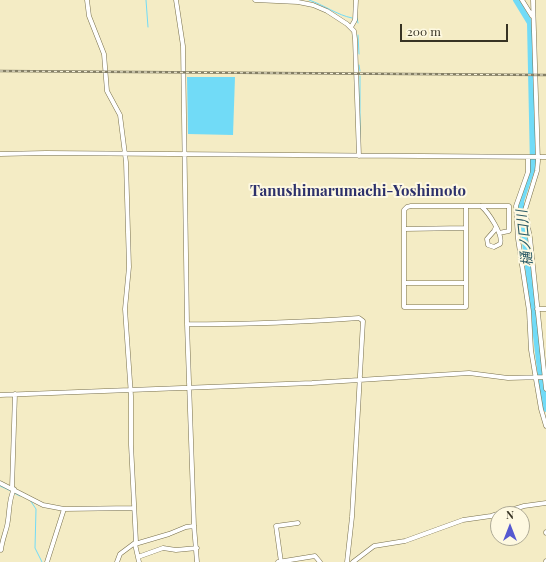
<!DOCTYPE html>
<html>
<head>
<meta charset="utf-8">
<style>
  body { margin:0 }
  #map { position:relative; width:546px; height:562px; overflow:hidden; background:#f4ecc5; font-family:"Playfair Display",serif }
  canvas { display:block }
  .north { position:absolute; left:490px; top:506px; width:40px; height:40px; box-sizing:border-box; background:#fef9e1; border:1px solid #aeaa95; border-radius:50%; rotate:0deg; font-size:11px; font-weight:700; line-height:16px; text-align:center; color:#373324 }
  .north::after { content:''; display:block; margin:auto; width:14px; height:18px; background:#5659d0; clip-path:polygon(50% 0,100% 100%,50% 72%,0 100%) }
  .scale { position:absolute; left:400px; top:24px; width:108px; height:18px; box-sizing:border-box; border:2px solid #373324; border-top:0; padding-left:5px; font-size:12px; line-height:14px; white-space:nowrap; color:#373324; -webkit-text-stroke:3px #fef9e1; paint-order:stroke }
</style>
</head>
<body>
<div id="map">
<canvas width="546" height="562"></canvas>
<div class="north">N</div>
<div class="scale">200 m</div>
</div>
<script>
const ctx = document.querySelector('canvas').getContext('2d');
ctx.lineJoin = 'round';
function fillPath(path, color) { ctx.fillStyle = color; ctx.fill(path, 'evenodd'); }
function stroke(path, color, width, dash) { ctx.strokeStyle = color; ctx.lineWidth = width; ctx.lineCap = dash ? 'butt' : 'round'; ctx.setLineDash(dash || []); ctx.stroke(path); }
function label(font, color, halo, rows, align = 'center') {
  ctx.font = font + ' "Playfair Display","Noto Sans JP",serif'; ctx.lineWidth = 4; ctx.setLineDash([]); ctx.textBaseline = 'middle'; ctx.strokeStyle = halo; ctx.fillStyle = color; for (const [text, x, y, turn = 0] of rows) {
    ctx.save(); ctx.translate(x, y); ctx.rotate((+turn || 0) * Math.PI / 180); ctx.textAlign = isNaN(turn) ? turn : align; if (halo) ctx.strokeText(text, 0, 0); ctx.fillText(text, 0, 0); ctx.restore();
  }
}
fillPath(new Path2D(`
  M187,77H235L233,135L188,134Z`), '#71dbf7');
stroke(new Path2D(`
  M146,0L148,27
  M309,0C324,5 337,15 352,18
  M357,18L358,23
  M358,35L359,54
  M359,65L360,71
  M360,76V139
  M0,486L11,491
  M14,493L20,496
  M30,500L36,509L35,548L42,562`), '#71dbf7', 1);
stroke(new Path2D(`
  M516,0L530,23L533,166L521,201V208L542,387L546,409`), '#71dbf7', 6);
const minor = new Path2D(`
  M87,0L89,16L104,54L107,91L120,115L126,162L129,267L125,309L131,396V445L136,542L120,554L117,562
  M176,0L183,46L187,324L194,526L197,562
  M255,0L298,2L313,5L327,11L347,24L354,31L355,39L359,156
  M522,0L532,16
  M533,0L538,161L537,171L525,210L530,238L546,389
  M351,27L355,20L356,0
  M0,154L46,153L546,157
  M528,157V172L516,206L518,239L529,311L531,350L541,409L546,426
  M466,206V307H404V210L407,207L411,206H509V231L499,233
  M481,206C488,212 504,235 500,244L494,247L488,245L487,239L494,231L496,227
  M404,229L466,228
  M404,283H466
  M537,309H546
  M187,324C244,325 301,322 359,318L363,321L352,517L347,562
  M0,395L312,383L469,373L508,378L544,377
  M0,483L43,505L64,509L134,508
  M12,488L15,394
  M546,532V533
  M1,550C2,541 5,534 7,526C10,513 8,501 14,489
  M138,557L163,548L176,550L197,548
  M47,562L64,509
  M139,562L135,544L169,534L186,527L194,526
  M278,562L315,556L320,562
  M281,562L276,526L298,523
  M353,562L374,546L405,541L463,520L491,516L524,506L546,503
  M546,562V561`);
stroke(minor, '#776f4c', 5);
stroke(minor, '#fff', 4);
const rail = new Path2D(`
  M0,71L546,75`);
stroke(rail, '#837e65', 2.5);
stroke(rail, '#fef9e1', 1, [3]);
label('italic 14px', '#2a5965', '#fef9e1', [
  ["樋ノ口川",525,238,-96]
]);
label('bold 15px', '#2d316b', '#fef9e1', [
  ["Tanushimarumachi-Yoshimoto",358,191]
]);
</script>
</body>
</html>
